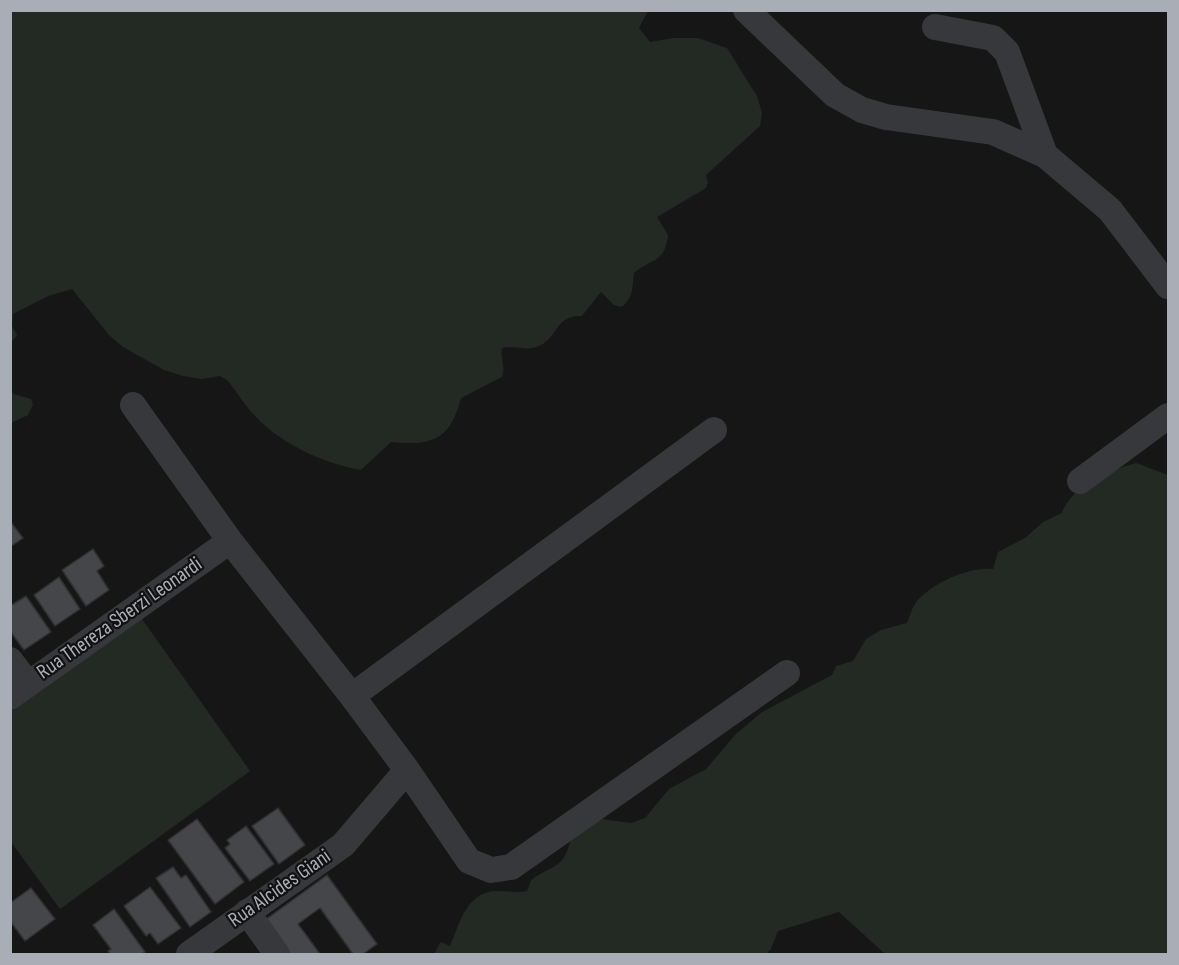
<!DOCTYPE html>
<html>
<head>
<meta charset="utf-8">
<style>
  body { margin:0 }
  #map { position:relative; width:1179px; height:965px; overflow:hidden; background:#161617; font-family:"Sofia Sans Condensed",sans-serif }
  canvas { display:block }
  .frame { position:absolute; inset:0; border:12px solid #a9adb6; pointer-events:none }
</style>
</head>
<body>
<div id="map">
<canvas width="1179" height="965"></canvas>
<div class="frame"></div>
</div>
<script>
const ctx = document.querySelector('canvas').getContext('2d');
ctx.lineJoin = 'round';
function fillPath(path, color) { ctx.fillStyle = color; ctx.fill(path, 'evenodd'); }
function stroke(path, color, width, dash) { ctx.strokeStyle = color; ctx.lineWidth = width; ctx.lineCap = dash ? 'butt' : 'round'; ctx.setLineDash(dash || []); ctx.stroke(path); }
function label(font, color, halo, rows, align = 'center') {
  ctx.font = font + ' "Sofia Sans Condensed",sans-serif'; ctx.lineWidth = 4.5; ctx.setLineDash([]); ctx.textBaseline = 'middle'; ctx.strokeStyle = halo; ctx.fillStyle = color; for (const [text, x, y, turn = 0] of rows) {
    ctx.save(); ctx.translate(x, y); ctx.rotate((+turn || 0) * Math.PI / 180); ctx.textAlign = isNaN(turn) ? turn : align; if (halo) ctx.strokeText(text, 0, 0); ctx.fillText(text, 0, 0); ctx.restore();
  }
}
fillPath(new Path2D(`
  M11,10L648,11L639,28L650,42L673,38H698L727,48L757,96L762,113L760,126L706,175L708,182L706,188L657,217L668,235C665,264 651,258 634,273C632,287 634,297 622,307L614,305L601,292L582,316C553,315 559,340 536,347C525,351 513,345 502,348C500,359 506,366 502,377L461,398C450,441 431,446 391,442L361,470C325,464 281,444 256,417C245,406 237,392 227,380L220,376L202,379L183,376L164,370L123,347L109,335L72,289L48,296L13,314L12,326L17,335L11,343Z
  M10,387L13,394L31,399L33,405L28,415L11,423Z
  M1136,463L1168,475V954H885L839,912L778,931L771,949L766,954H434L441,942L450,946C460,922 467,890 499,891C510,891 517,893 527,891L531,880C552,864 563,871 571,839L601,819L631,823L645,818L669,789L706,769L736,734L762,712L832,675L836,666L853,661L866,639L881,630L907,623C910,616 912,607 917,601C932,583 970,566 993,569L998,552L1025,538L1043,522L1062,513C1071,486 1110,470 1136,463Z
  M142,619L250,771L60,909L11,842L10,710Z`), '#222a23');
const building = new Path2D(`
  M10,521L23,538L10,547Z
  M93,549L104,566L97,571L109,590L86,606L62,570Z
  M59,577L80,609L55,626L34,595Z
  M26,596L51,632L24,650L10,631V606Z
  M278,808L305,845L279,864L252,826Z
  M197,819L244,882L215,904L168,840Z
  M246,826L274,864L250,881L225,848L230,844L227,840Z
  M173,867L181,878L186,875L211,912L190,927L156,878Z
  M327,875L377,944L363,954H353L320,908L298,924L320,954H290L265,920Z
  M150,887L181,928L158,944L150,933L146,936L124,906Z
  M31,888L55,919L25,941L10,921V903Z
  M114,909L145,952L142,954H110L108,951L111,949L93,925Z`);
fillPath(building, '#45464a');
stroke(building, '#303033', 1.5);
stroke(new Path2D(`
  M746,10L835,95L862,110L886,117L993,132L1045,155L1110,210L1168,286
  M935,27L993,38L1007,52L1045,155
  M133,405L230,541L352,696
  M1080,481L1168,416
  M10,660L28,684
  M10,697L230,541
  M407,770L469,861L491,870L511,867L787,673
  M247,912L277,954
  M189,954L343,845L407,770L352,696L714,430`), '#37383c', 26);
label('21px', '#a9adb6', '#111112', [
  ["Rua Thereza Sberzi Leonardi",120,619,-35],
  ["Rua Alcides Giani",280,889,-35]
]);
</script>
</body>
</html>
